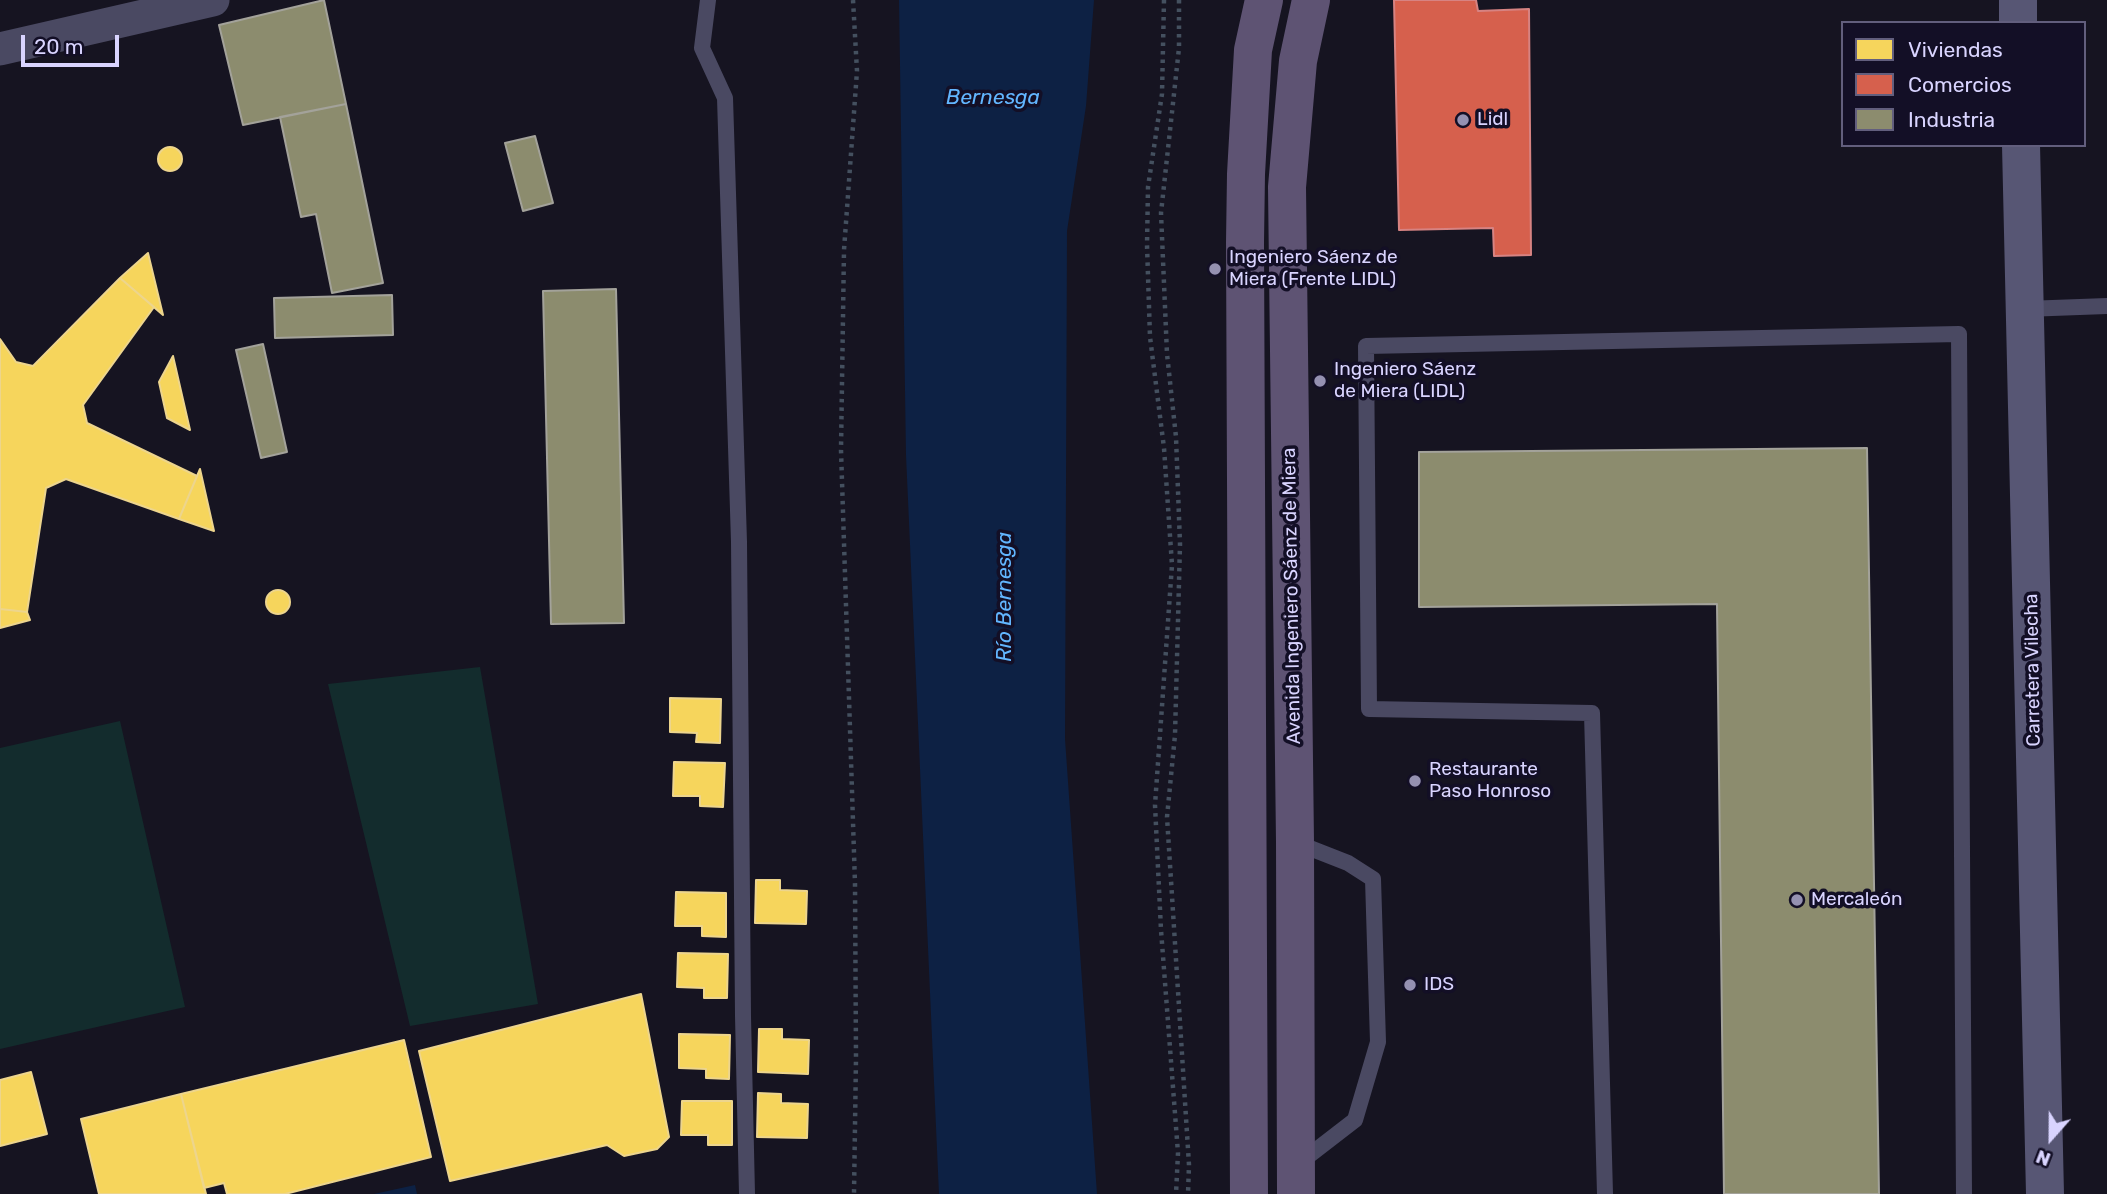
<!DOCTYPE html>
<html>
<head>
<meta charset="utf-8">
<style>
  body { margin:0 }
  #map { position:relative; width:2107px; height:1194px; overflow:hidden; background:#161421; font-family:Rubik,sans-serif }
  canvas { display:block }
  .legend { position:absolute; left:1841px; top:21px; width:245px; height:126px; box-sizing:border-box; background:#130f26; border:2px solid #625e7d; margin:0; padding:9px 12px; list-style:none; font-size:21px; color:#d9d4ff }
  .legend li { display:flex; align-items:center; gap:14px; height:35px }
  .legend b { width:35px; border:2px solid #625e7d }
  .north { position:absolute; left:2016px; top:1103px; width:70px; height:70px; -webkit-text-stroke:5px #130f26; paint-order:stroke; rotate:201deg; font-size:19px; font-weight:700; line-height:28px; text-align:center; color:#d9d4ff }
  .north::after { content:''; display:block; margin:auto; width:24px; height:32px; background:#d9d4ff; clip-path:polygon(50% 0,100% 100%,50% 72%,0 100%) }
  .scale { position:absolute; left:21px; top:35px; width:98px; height:32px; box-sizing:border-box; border:4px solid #d9d4ff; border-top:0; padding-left:9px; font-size:21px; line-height:24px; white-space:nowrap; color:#d9d4ff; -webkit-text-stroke:5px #130f26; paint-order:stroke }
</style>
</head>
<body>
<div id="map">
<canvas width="2107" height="1194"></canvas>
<ul class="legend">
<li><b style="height:19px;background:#f6d55c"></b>Viviendas</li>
<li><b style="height:19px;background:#d6604d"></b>Comercios</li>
<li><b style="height:19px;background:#8c8c6e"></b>Industria</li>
</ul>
<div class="north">N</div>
<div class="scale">20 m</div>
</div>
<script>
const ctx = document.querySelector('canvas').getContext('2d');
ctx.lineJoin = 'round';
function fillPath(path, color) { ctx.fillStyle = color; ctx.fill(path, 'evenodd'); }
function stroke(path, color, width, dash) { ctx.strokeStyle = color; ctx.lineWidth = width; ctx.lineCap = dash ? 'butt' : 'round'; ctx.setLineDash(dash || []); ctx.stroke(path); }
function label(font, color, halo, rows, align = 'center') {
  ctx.font = font + ' Rubik,sans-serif'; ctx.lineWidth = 7; ctx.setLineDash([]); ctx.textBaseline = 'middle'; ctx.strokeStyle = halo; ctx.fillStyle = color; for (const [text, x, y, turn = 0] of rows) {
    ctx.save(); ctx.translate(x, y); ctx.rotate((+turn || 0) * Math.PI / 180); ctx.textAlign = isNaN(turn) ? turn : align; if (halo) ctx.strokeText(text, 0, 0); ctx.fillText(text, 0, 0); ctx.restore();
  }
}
fillPath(new Path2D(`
  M480,667L538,1004L410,1026L328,684Z
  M120,721L185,1007L0,1049V748Z`), '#132c2d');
fillPath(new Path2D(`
  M899,0H1094L1086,106L1067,231L1065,739L1097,1194H939L906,455Z
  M415,1185L417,1194H374Z`), '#0d2144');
const homes = new Path2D(`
  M158 159a12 12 0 1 1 24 0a12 12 0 1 1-24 0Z
  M148,253L163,315L120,278Z
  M120,278L154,307L83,405L87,423L197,476L179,519L66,479L46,488L27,612L0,609V339L16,362L33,366Z
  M173,356L190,430L167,418L159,382Z
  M200,469L214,531L179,519Z
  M266 602a12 12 0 1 1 24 0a12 12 0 1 1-24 0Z
  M0,609L27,612L30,620L0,628Z
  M670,698L721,699L720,743L696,742L697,733L670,732Z
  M674,762L725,763L723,807L700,806V796H673Z
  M756,880H780V890L807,891L806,924L755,923Z
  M676,892L726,893V937L702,936V926H675Z
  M678,953L728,954L727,998H704V988L677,987Z
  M641,994L669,1137L657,1149L624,1156L607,1145L450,1181L419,1051Z
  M759,1029H782V1039L809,1040L808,1074L758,1072Z
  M679,1034L730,1035L729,1079L706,1078V1069L679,1068Z
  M404,1040L431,1157L285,1194H227L224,1183L204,1188L181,1094Z
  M31,1072L47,1134L0,1146V1080Z
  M758,1093L781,1094V1103L808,1104L807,1138L757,1137Z
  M181,1094L206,1194H99L81,1119Z
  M682,1101H732V1145H708V1135H681Z`);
fillPath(homes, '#f6d55c');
stroke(homes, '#edd58d', 2);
const shops = new Path2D(`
  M1394,0H1476L1478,11L1529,9L1531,255L1494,256L1493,228L1399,230Z`);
fillPath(shops, '#d6604d');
stroke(shops, '#d78382', 2);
const industry = new Path2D(`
  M324,0L346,104L243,125L219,25Z
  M346,104L383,283L332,293L316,214L301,217L280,117Z
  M535,136L553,203L523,211L505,143Z
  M616,289L624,623L551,624L543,291Z
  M392,295L393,335L275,338L274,298Z
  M263,344L287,452L261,458L236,350Z
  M1867,448L1879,1194H1724L1717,604L1419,607V452Z`);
fillPath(industry, '#8c8c6e');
stroke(industry, '#a3a29a', 2);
stroke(new Path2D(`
  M853,0L857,71L844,250L841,450L855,884L856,1058L854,1194
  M1164,0L1162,94L1148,187L1147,245L1150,337L1164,448L1172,565L1155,805L1161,930L1178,1153L1176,1194
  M1179,0V48L1161,213L1167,354L1176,437L1180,544L1175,735L1167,817L1189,1165L1188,1194`), '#44505f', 4.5, [3.5, 5]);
stroke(new Path2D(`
  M708,0L702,48L725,98L739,542L743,1016L747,1194
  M2025,309L2107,306
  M1297,843L1348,863L1373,879L1378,1042L1355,1120L1298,1164
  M1605,1194L1592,713L1369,709L1366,346L1959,334L1964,1194`), '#4a4962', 16);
stroke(new Path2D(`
  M0,49L213,0`), '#4a4962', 33);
stroke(new Path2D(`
  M2018,0V23
  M2021,145L2045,1194`), '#575674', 38);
stroke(new Path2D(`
  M1249,1194L1245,242L1246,174L1253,50L1264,0
  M1296,1194L1295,842L1287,187L1298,61L1311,0`), '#5e5373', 38);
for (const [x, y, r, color] of [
  [1463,120,7,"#9591b1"],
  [1215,269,7,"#9591b1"],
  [1320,381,7,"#9591b1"],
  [1415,781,7,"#9591b1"],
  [1797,900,7,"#9591b1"],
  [1410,985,7,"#9591b1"]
]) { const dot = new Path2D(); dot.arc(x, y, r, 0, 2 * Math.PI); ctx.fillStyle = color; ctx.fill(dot); stroke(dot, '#130f26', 2.5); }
label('19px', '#d9d4ff', '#130f26', [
  ["Lidl",1477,120],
  ["Ingeniero Sáenz de",1229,258],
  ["Miera (Frente LIDL)",1229,280],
  ["Ingeniero Sáenz",1334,370],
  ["de Miera (LIDL)",1334,392],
  ["Restaurante",1429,770],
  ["Paso Honroso",1429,792],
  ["Mercaleón",1811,900],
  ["IDS",1424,985]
], 'left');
label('19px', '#d9d4ff', '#130f26', [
  ["Avenida Ingeniero Sáenz de Miera",1292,596,-91],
  ["Carretera Vilecha",2033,670,-91]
]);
label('italic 21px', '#62b6ff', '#130f26', [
  ["Bernesga",993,98],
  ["Río Bernesga",1005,597,-90]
]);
</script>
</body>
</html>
